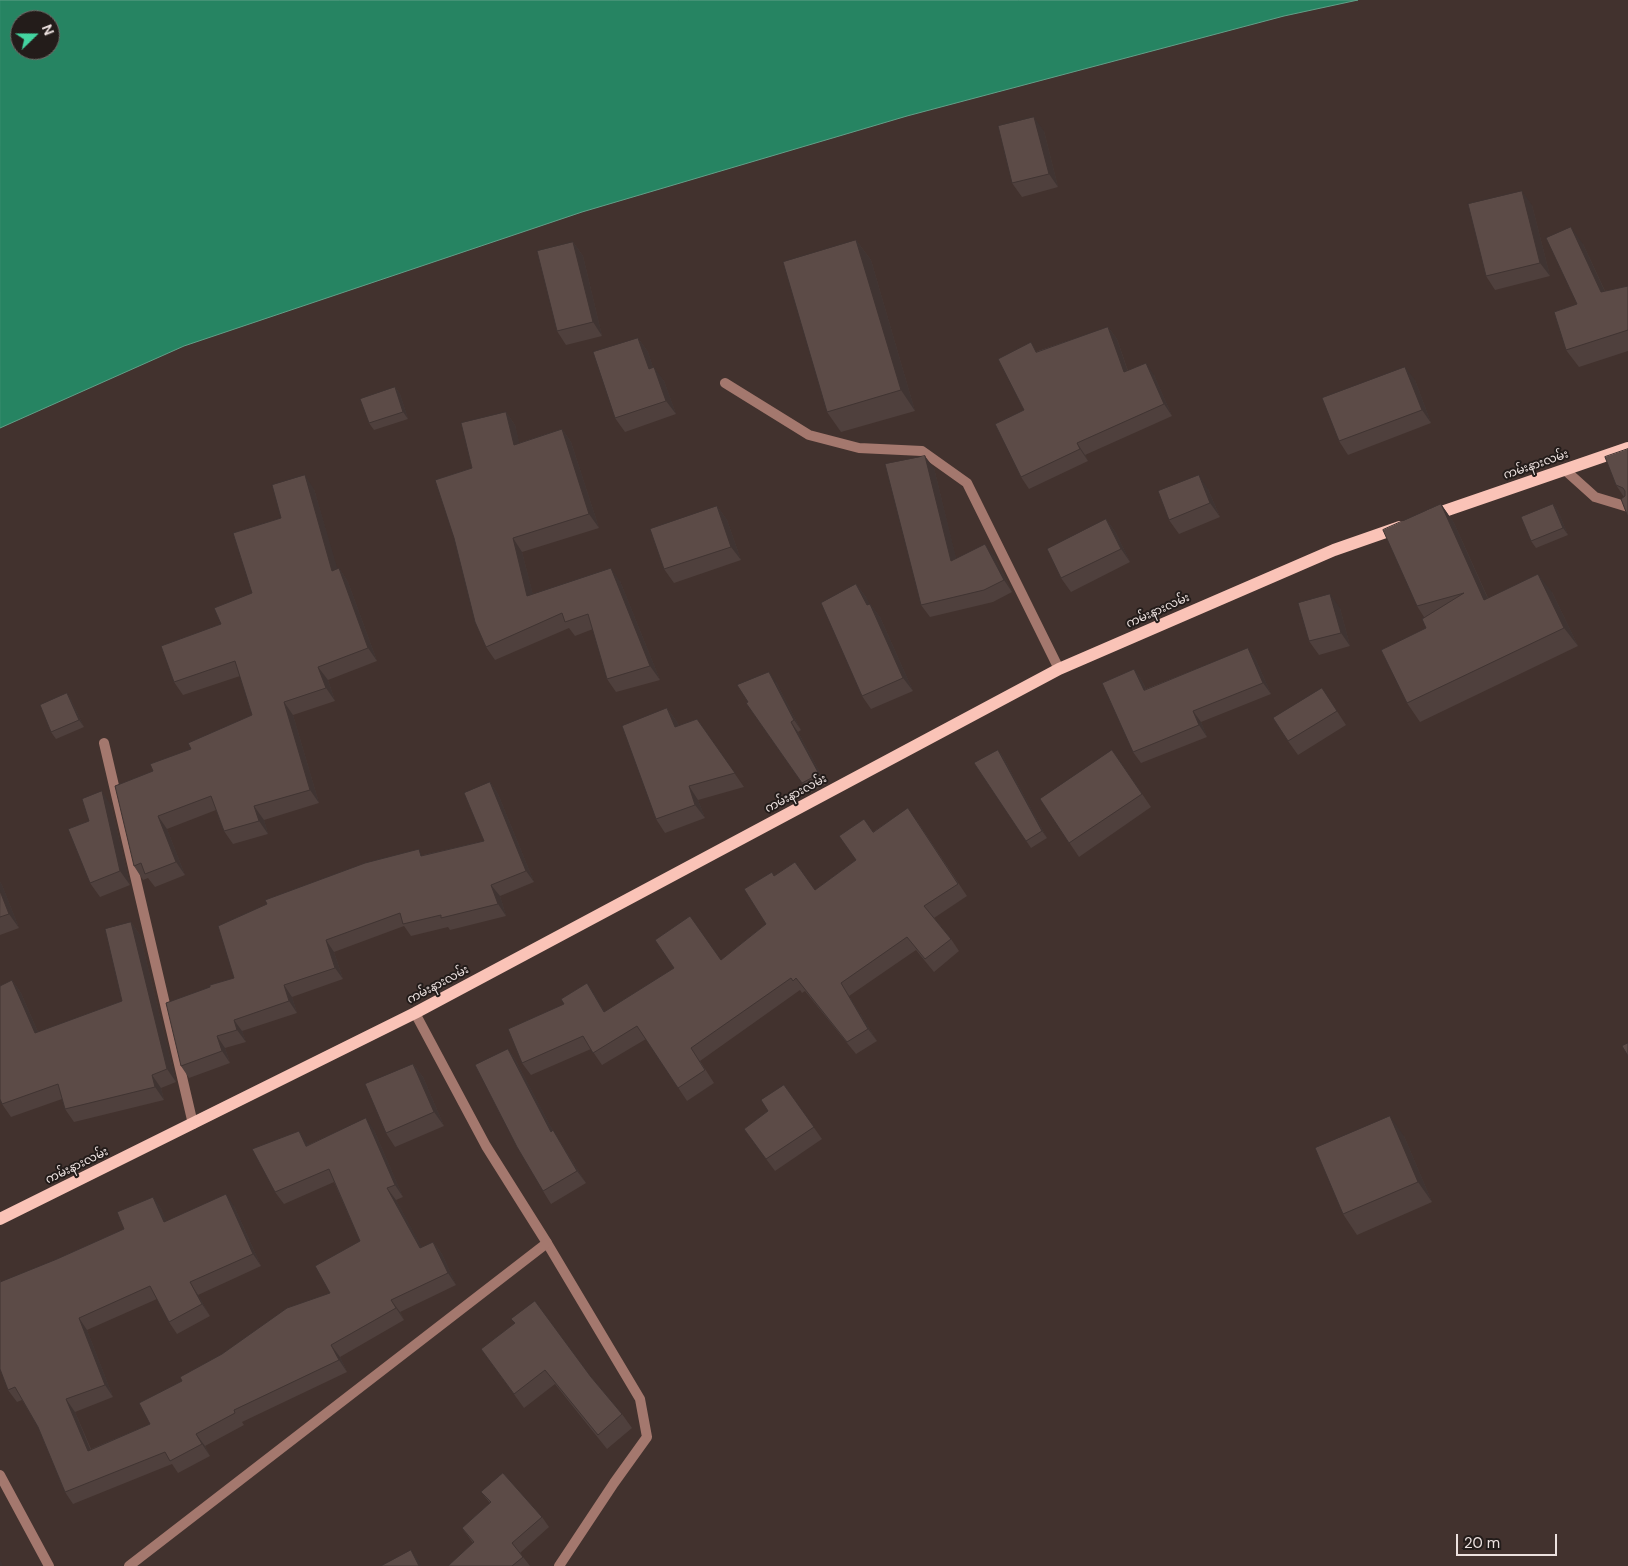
<!DOCTYPE html>
<html>
<head>
<meta charset="utf-8">
<style>
  body { margin:0 }
  #map { position:relative; width:1628px; height:1566px; overflow:hidden; background:#42322e; font-family:"DM Sans",sans-serif }
  canvas { display:block }
  .north { position:absolute; left:10px; top:10px; width:50px; height:50px; box-sizing:border-box; background:#231c1a; border:1px solid #736b69; border-radius:50%; rotate:68deg; font-size:14px; font-weight:700; line-height:20px; text-align:center; color:#ece1df }
  .north::after { content:''; display:block; margin:auto; width:18px; height:22px; background:#43d4a0; clip-path:polygon(50% 0,100% 100%,50% 72%,0 100%) }
  .scale { position:absolute; left:1456px; top:1534px; width:101px; height:22px; box-sizing:border-box; border:2px solid #ece1df; border-top:0; padding-left:6px; font-size:15px; line-height:18px; white-space:nowrap; color:#ece1df; -webkit-text-stroke:4px #231c1a; paint-order:stroke }
</style>
</head>
<body>
<div id="map">
<canvas width="1628" height="1566"></canvas>
<div class="north">N</div>
<div class="scale">20 m</div>
</div>
<script>
const ctx = document.querySelector('canvas').getContext('2d');
ctx.lineJoin = 'round';
function fillPath(path, color) { ctx.fillStyle = color; ctx.fill(path, 'evenodd'); }
function stroke(path, color, width, dash) { ctx.strokeStyle = color; ctx.lineWidth = width; ctx.lineCap = dash ? 'butt' : 'round'; ctx.setLineDash(dash || []); ctx.stroke(path); }
function label(font, color, halo, rows, align = 'center') {
  ctx.font = font + ' "DM Sans","Noto Sans Myanmar",sans-serif'; ctx.lineWidth = 4; ctx.setLineDash([]); ctx.textBaseline = 'middle'; ctx.strokeStyle = halo; ctx.fillStyle = color; for (const [text, x, y, turn = 0] of rows) {
    ctx.save(); ctx.translate(x, y); ctx.rotate((+turn || 0) * Math.PI / 180); ctx.textAlign = isNaN(turn) ? turn : align; if (halo) ctx.strokeText(text, 0, 0); ctx.fillText(text, 0, 0); ctx.restore();
  }
}
const water = new Path2D(`
  M0,0H1358L1284,16L907,116L582,212L184,346L0,428ZM20,20H50V50H20Z`);
fillPath(water, '#268462');
stroke(water, '#61a088', 1);
stroke(new Path2D(`
  M1565,470L1595,497L1628,507
  M415,1013L486,1146L547,1243L640,1399L647,1437L614,1483L559,1566`), '#a4786e', 10);
stroke(new Path2D(`
  M725,383L809,435L859,448L922,451L967,483L1059,669
  M104,743L193,1124
  M0,1475L49,1566
  M129,1566L547,1243`), '#a4786e', 10);
stroke(new Path2D(`
  M1430,516L1628,448
  M0,1219L415,1013L1059,669L1334,550L1400,527`), '#fac3b7', 12);
fillPath(new Path2D(`
  M1044,131L1058,187L1022,197L1012,183Z
  M1532,205L1550,276L1495,290L1486,276Z
  M856,240L871,260L915,411L841,432L827,412Z
  M573,242L583,256L602,336L566,345L557,331Z
  M1583,244L1605,291L1628,286V351L1579,367L1566,350L1577,304Z
  M1108,327L1117,339L1128,371L1154,375L1172,416L1085,455L1088,461L1029,489L1021,477L1024,410L1038,351Z
  M638,338L648,352L653,368L664,381L676,414L625,432L615,418Z
  M1415,380L1431,423L1348,455L1339,441Z
  M395,387L400,394L408,419L374,430L369,423Z
  M506,412L515,425L519,443L562,429L571,442L599,528L522,552L533,595L620,581L660,680L616,692L607,679L593,629L575,636L569,628L495,660L486,647L472,468Z
  M1628,449V517L1624,497L1616,485Z
  M934,468L956,559L994,556L1012,592L993,602L930,617L921,605Z
  M314,489L337,569L339,568L348,582L377,661L328,680L335,701L293,715L319,803L264,820L268,834L233,844L224,831L216,810L167,829L185,875L155,887L148,878L143,880L134,866L153,771L191,749L252,715L240,676L183,695L174,682L221,624L252,593L281,518Z
  M1208,489L1220,517L1179,534L1169,520Z
  M1441,504L1454,523L1488,598L1552,592L1578,646L1420,722L1407,703L1426,628L1424,617L1417,606Z
  M1553,504L1558,511L1568,535L1536,548L1531,541Z
  M717,506L727,520L741,560L674,583L664,569Z
  M1106,519L1116,533L1130,562L1071,592L1061,578Z
  M856,584L866,597L869,604H870L880,617L913,691L871,709L862,696Z
  M1340,608L1350,646L1319,655L1309,641Z
  M1248,648L1256,660L1271,694L1201,722L1207,737L1141,763L1133,752L1134,669L1142,681L1146,689Z
  M776,682L801,730L798,732L826,784L809,793L746,703L748,702Z
  M67,693L71,700L84,727L56,739L51,732Z
  M1331,702L1346,725L1298,755L1288,741Z
  M667,708L677,722L679,726L697,719L744,787L698,800L705,818L665,833L656,819Z
  M998,750L1003,757L1047,838L1031,848L974,763Z
  M1112,750L1151,807L1079,857L1040,799Z
  M490,782L498,794L534,882L500,896L506,916L450,930L448,927L411,936L404,926L334,952L343,979L292,997L297,1013L242,1031L246,1042L225,1048L230,1063L189,1078L181,1066L210,987L234,978L423,855L484,841Z
  M111,805L130,885L100,897L90,883Z
  M917,821L967,896L934,918L951,939L959,951L934,972L916,950L849,996L877,1041L856,1054L805,991L802,993L800,990L700,1061L714,1083L687,1101L646,1039L602,1065L591,1049L531,1075L522,1063L564,1004L587,983L605,1012L721,960L766,924L774,875L815,890L856,860L873,832Z
  M0,882L2,885L19,928L0,935Z
  M131,922L140,935L176,1082L161,1088L164,1100L74,1122L65,1109L62,1099L11,1117L2,1104L12,980L21,993L38,1032L122,1001Z
  M508,1049L516,1061L553,1131L561,1143L586,1183L551,1204L543,1191Z
  M413,1064L423,1077L444,1126L395,1147L386,1133Z
  M784,1085L822,1139L775,1171L744,1129L768,1111Z
  M374,1130L403,1197L396,1200L422,1248L433,1242L442,1254L456,1285L400,1312L404,1320L340,1357L347,1372L242,1422L244,1425L205,1446L210,1456L178,1473L172,1464L73,1504L65,1492L38,1427L22,1400L17,1402L8,1390L0,1369V1280L1,1282L57,1259L124,1229L153,1197L161,1209L166,1221L234,1206L261,1266L198,1295L210,1316L177,1334L169,1322L157,1299L87,1330L113,1397L75,1412L91,1449L150,1424L182,1381L330,1293L360,1241L334,1182L284,1204L275,1192L307,1143L308,1145Z
  M1404,1136L1432,1202L1357,1235L1343,1214Z
  M481,1349L591,1377L622,1414L632,1428L607,1449L555,1384L524,1408Z
  M481,1492L542,1517L549,1527L520,1553L530,1566H448L473,1543L462,1528L490,1503Z`), '#4f403d');
fillPath(new Path2D(`
  M1034,117L1044,131L1058,187L1049,174Z
  M1522,191L1532,205L1550,276L1540,263Z
  M1571,227L1583,244L1613,309L1601,292Z
  M856,240L871,260L915,411L901,390Z
  M573,242L583,256L602,336L593,322Z
  M1108,327L1117,339L1132,384L1124,372Z
  M638,338L648,352L658,383L649,369Z
  M1146,363L1154,375L1172,416L1164,404Z
  M654,367L664,381L676,414L666,401Z
  M1405,367L1415,380L1431,423L1422,410Z
  M395,387L400,394L408,419L403,412Z
  M506,412L515,425L523,458L514,445Z
  M562,429L571,442L599,528L589,514Z
  M1077,443L1085,455L1088,461L1080,449Z
  M925,456L934,468L960,574L951,561Z
  M305,475L314,489L342,584L332,571Z
  M1199,475L1208,489L1220,517L1210,503Z
  M1441,504L1454,523L1497,619L1484,600Z
  M1553,504L1558,511L1568,535L1563,528Z
  M717,506L727,520L741,560L731,547Z
  M1106,519L1116,533L1130,562L1121,549Z
  M513,538L522,552L537,610L527,596Z
  M985,544L994,556L1012,592L1004,580Z
  M339,568L348,582L377,661L368,648Z
  M611,568L620,581L660,680L650,666Z
  M1538,574L1552,592L1578,646L1564,628Z
  M856,584L866,597L877,618L867,605Z
  M1330,594L1340,608L1350,646L1341,633Z
  M870,604L880,617L913,691L903,678Z
  M1248,648L1256,660L1271,694L1263,683Z
  M318,667L328,680L335,701L326,688Z
  M1134,669L1142,681L1152,702L1144,690Z
  M769,672L776,682L801,730L794,720Z
  M67,693L71,700L84,727L79,720Z
  M284,702L293,715L319,803L310,790Z
  M667,708L677,722L685,741L675,727Z
  M1193,711L1201,722L1207,737L1199,725Z
  M791,722L798,732L826,784L819,774Z
  M998,750L1003,757L1047,838L1042,831Z
  M490,782L498,794L534,882L526,871Z
  M689,786L698,800L705,818L695,805Z
  M102,791L111,805L130,885L120,871Z
  M254,806L264,820L268,834L259,821Z
  M158,816L167,829L185,875L176,862Z
  M0,882L2,885L19,928L9,914L0,891Z
  M491,885L500,896L506,916L498,904Z
  M131,922L140,935L176,1082L167,1069Z
  M326,940L334,952L343,979L335,968Z
  M12,980L21,993L44,1046L35,1033Z
  M587,983L596,996L613,1025L604,1012Z
  M841,983L849,996L877,1041L868,1029Z
  M284,985L292,997L297,1013L289,1001Z
  M234,1020L242,1031L246,1042L237,1030Z
  M217,1036L225,1048L230,1063L222,1051Z
  M508,1049L516,1061L560,1144L551,1132Z
  M413,1064L423,1077L444,1126L434,1112Z
  M152,1075L161,1088L164,1100L155,1087Z
  M1390,1116L1404,1136L1432,1202L1418,1182Z
  M366,1118L374,1130L403,1197L395,1185Z
  M553,1130L561,1143L586,1183L577,1171Z
  M299,1131L307,1143L314,1158L306,1146Z
  M387,1188L396,1200L429,1260L420,1248Z
  M226,1194L234,1206L261,1266L253,1254Z
  M153,1197L161,1209L172,1234L164,1222Z
  M433,1242L442,1254L456,1285L448,1273Z
  M190,1282L198,1295L210,1316L202,1304Z
  M391,1300L400,1312L404,1320L396,1308Z
  M79,1318L87,1330L113,1397L105,1385Z
  M331,1345L340,1357L347,1372L339,1360Z
  M66,1399L75,1412L96,1463L88,1451Z
  M196,1434L205,1446L210,1456L202,1444Z
  M411,1550L419,1561L421,1566H419Z
  M0,1559L3,1566H0Z`), '#403432');
const building = new Path2D(`
  M1034,117L1049,174L1012,183L998,126Z
  M1522,191L1540,263L1486,276L1468,204Z
  M1571,227L1601,292L1628,286V330L1566,350L1554,312L1577,304L1546,238Z
  M856,240L901,390L827,412L783,262Z
  M573,242L593,322L557,331L537,251Z
  M1108,327L1124,372L1146,363L1164,404L1077,443L1080,449L1021,477L995,424L1024,410L998,359L1031,342L1036,352Z
  M638,338L649,369L654,367L666,401L615,418L593,352Z
  M1405,367L1422,410L1339,441L1322,398Z
  M395,387L403,412L369,423L360,399Z
  M506,412L514,445L562,429L589,514L513,538L527,596L611,568L650,666L607,679L588,614L565,622L562,613L486,647L475,622L454,538L435,480L472,468L461,423Z
  M1628,449V517L1621,499L1625,496V491L1623,488L1616,485L1605,457Z
  M925,456L951,561L985,544L1004,580L984,590L921,605L885,464Z
  M305,475L332,571L339,568L368,648L318,667L326,688L284,702L310,790L254,806L259,821L224,831L211,796L158,816L176,862L145,874L141,863L134,866L115,786L153,771L150,764L191,749L188,743L252,715L235,661L174,682L161,646L221,624L214,608L252,593L233,533L281,518L272,485Z
  M1199,475L1210,503L1169,520L1158,491Z
  M1441,504L1484,600L1538,574L1564,628L1407,703L1381,650L1426,628L1422,619L1464,593L1417,606L1383,530Z
  M1553,504L1563,528L1531,541L1521,517Z
  M717,506L731,547L664,569L650,529Z
  M1106,519L1121,549L1061,578L1047,549Z
  M856,584L867,605L870,604L903,678L862,696L821,603Z
  M1330,594L1341,633L1309,641L1298,603Z
  M1248,648L1263,683L1193,711L1199,725L1133,752L1102,683L1134,669L1144,690Z
  M769,672L794,720L791,722L819,774L802,783L746,703L748,702L737,685Z
  M1322,688L1337,711L1288,741L1273,718Z
  M67,693L79,720L51,732L40,705Z
  M667,708L675,727L697,719L735,773L689,786L695,805L656,819L622,726Z
  M998,750L1042,831L1026,841L974,763Z
  M1112,750L1142,794L1069,843L1040,799Z
  M490,782L526,871L491,885L498,904L441,918V915L403,924L400,913L326,940L335,968L284,985L289,1001L234,1020L237,1030L217,1036L222,1051L181,1066L166,1003L210,987V985L234,978L218,926L267,904L265,900L365,863L419,849L421,856L484,841L464,793Z
  M102,791L120,871L90,883L68,829L89,821L82,799Z
  M908,808L958,884L924,906L951,939L925,959L907,937L841,983L868,1029L847,1042L796,978L793,981L791,978L691,1048L705,1070L678,1088L637,1026L593,1053L583,1036L522,1063L508,1029L564,1004L561,999L587,983L604,1012L674,968L655,940L690,916L721,960L766,924L744,889L772,872L774,876L795,862L815,890L856,860L839,836L864,819L873,832Z
  M0,891L9,914L0,917Z
  M131,922L167,1069L152,1075L155,1087L65,1109L58,1084L2,1104L0,1099V986L12,980L35,1033L122,1001L105,929Z
  M1628,1043V1056L1622,1046Z
  M508,1049L551,1132L553,1130L577,1171L543,1191L517,1147L475,1065Z
  M413,1064L434,1112L386,1133L365,1084Z
  M784,1085L814,1127L766,1159L744,1129L768,1111L761,1100Z
  M1390,1116L1418,1182L1343,1214L1315,1148Z
  M366,1118L395,1185L387,1188L420,1248L433,1242L448,1273L391,1300L396,1308L331,1345L339,1360L234,1410L235,1413L196,1434L202,1444L170,1461L165,1452L65,1492L38,1427L15,1387L8,1390L0,1369V1282L57,1259L124,1229L117,1212L153,1197L164,1222L226,1194L253,1254L190,1282L202,1304L169,1322L150,1286L79,1318L105,1385L66,1399L88,1451L150,1424L139,1403L182,1381L180,1377L222,1354L287,1308L330,1293L315,1266L360,1241L329,1169L275,1192L252,1149L299,1131L306,1146Z
  M535,1301L591,1377L622,1414L598,1435L545,1370L514,1394L481,1349L515,1323L511,1319Z
  M503,1473L542,1517L512,1543L523,1557L512,1566H448L474,1542L462,1528L491,1502L481,1492Z
  M411,1550L419,1566H381Z`);
fillPath(building, '#5c4b47');
stroke(building, '#403432', 1);
label('12px', '#ece1df', '#231c1a', [
  ["ကမ်းနားလမ်း",1536,465,-19],
  ["ကမ်းနားလမ်း",1158,611,-24],
  ["ကမ်းနားလမ်း",796,794,-28],
  ["ကမ်းနားလမ်း",438,985,-28],
  ["ကမ်းနားလမ်း",77,1166,-26]
]);
</script>
</body>
</html>
